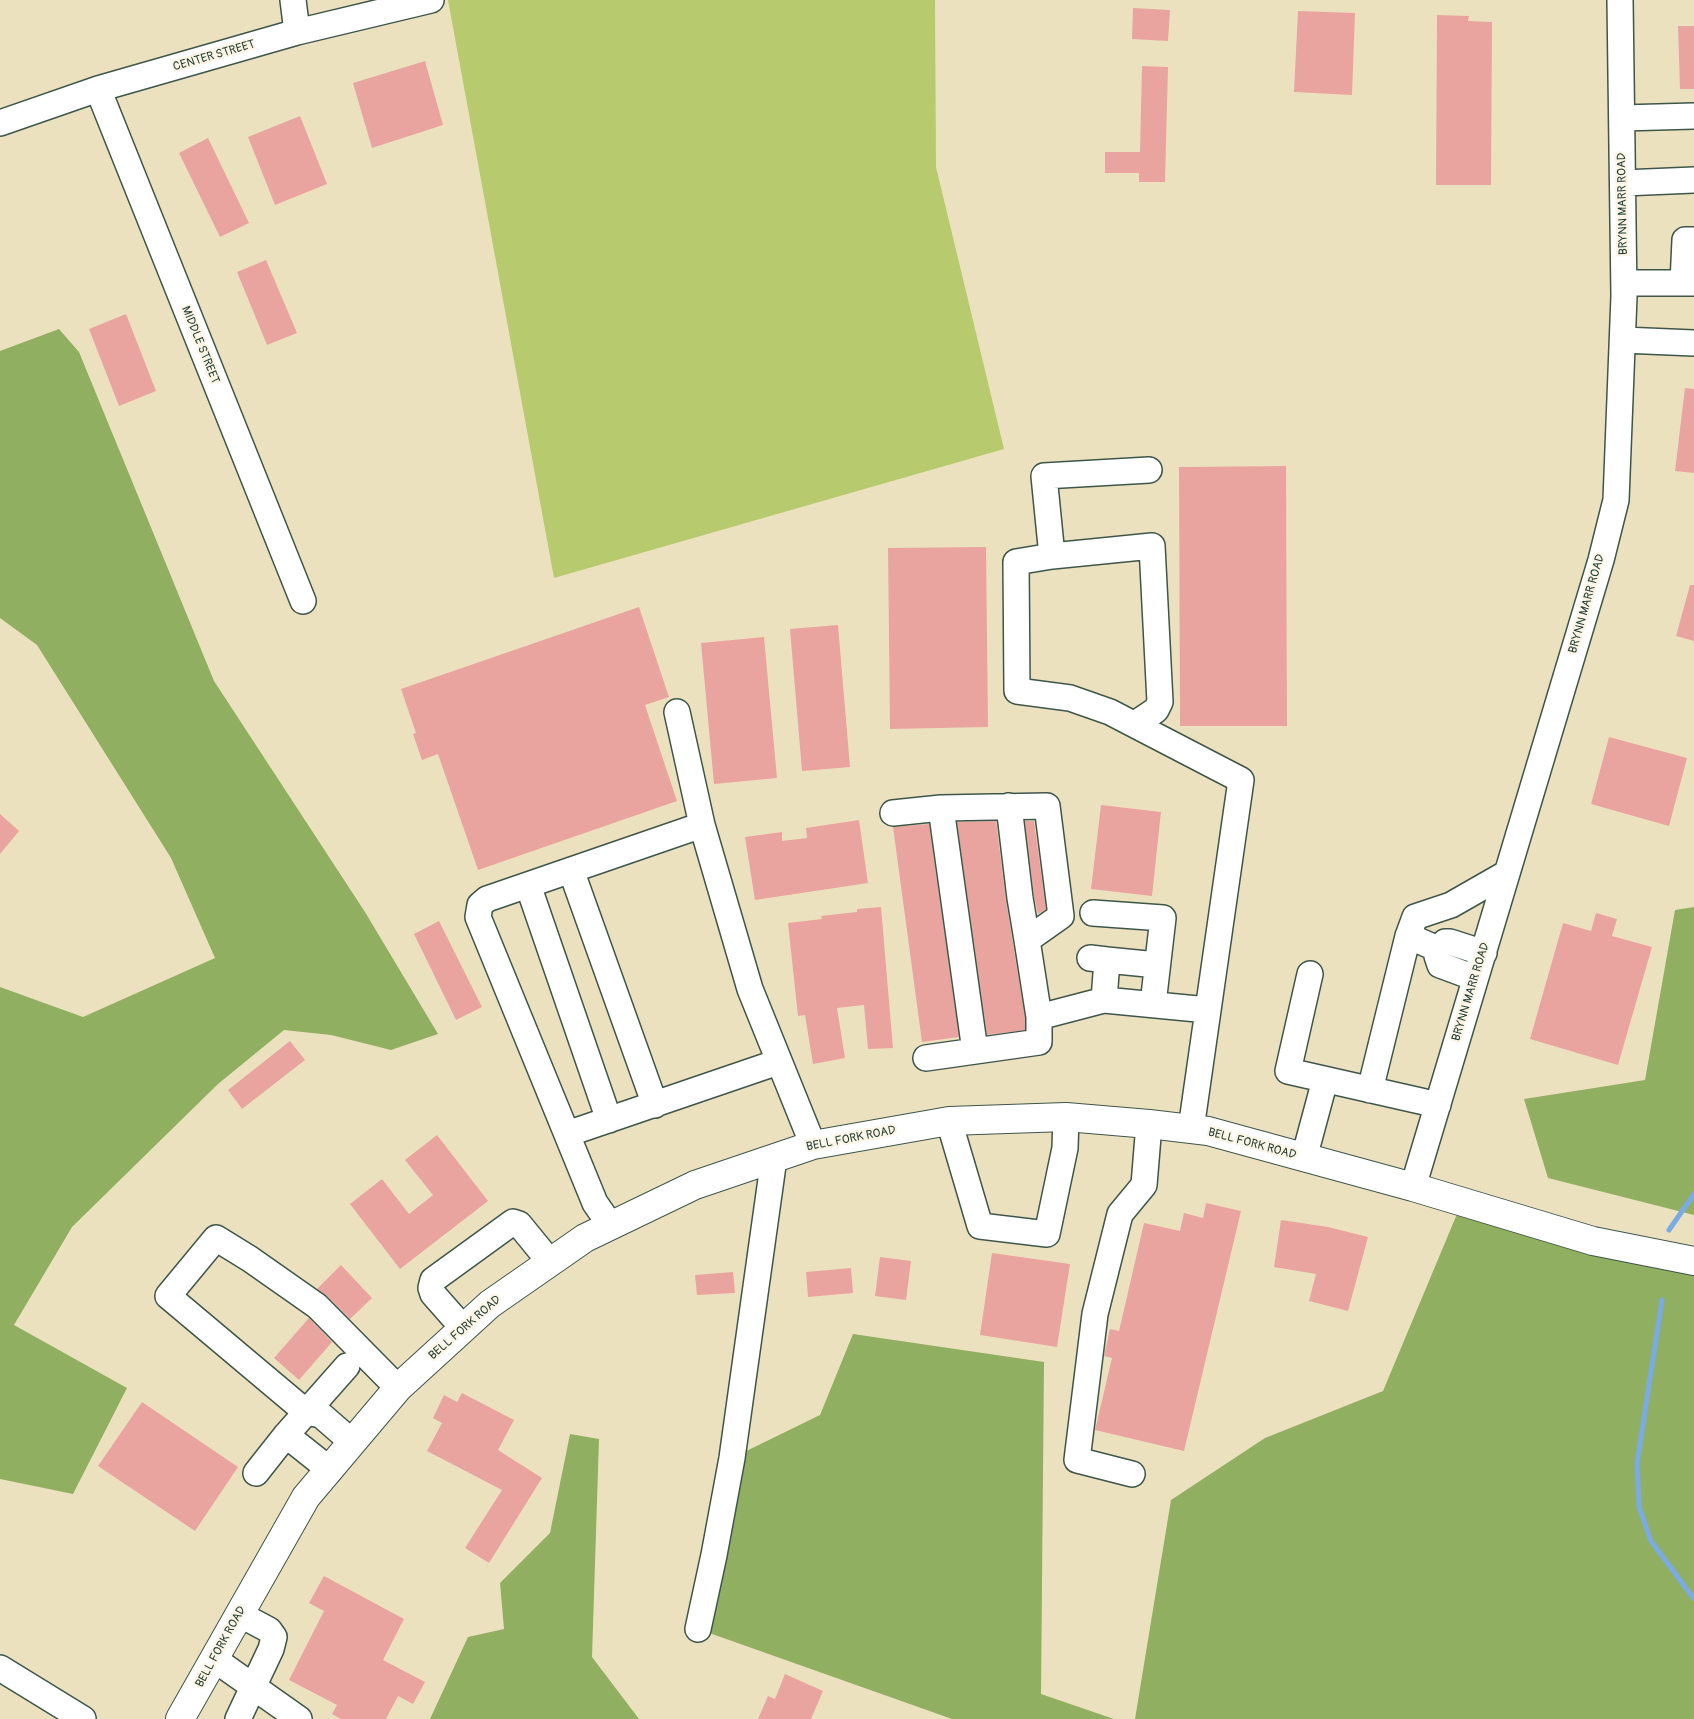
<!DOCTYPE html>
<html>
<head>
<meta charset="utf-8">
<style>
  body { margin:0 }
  canvas { display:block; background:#ece1bf }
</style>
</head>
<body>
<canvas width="1694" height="1719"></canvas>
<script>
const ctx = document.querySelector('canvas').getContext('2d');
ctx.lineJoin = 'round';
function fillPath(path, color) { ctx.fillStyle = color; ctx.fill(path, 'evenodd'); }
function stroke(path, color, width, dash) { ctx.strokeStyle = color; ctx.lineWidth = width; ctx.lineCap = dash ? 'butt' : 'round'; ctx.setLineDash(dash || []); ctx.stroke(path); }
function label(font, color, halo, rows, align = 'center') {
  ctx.font = font + ' Pangolin,sans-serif'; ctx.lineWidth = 4.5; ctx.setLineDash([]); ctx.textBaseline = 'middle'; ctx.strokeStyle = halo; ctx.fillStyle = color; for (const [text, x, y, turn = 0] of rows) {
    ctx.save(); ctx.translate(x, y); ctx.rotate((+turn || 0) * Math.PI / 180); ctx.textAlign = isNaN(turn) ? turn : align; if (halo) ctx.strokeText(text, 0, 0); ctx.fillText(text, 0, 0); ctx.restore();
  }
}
fillPath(new Path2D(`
  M448,0H935L936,167L1004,449L554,578Z`), '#b7cb6e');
fillPath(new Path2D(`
  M59,329L79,352L214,681L365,912L438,1034L391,1050L331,1035L284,1030L218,1084L72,1227L14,1325L127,1388L73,1494L0,1479V987L83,1017L215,958L171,858L37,645L0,618V351Z
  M1694,907V1215L1548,1178L1524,1099L1645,1080L1675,910Z
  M1462,1202L1694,1257V1719H1135L1171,1500L1265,1438L1383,1391Z
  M853,1334L1044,1362L1041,1694L1114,1719H952L698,1629L732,1458L820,1415Z
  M570,1434L599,1439L592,1657L639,1719H430L468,1637L504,1629L500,1583L550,1533Z`), '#91af61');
stroke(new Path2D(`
  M1669,1230L1694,1194
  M1662,1300L1637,1463L1639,1507L1651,1541L1694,1599`), '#7aabe5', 5);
fillPath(new Path2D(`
  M1133,8L1170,10L1168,41L1132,39Z
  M1298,11L1355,13L1352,95L1294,92Z
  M1437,15L1469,16L1468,21L1492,22L1491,185H1436Z
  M1678,26H1694V89H1680Z
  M425,61L443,125L372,148L353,83Z
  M1142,66L1168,67L1165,182H1139V173H1105V152H1140Z
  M300,116L327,184L275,205L248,137Z
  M208,138L249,223L220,237L179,153Z
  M266,260L297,333L267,345L237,272Z
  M126,314L156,391L119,406L89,329Z
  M1685,388L1694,389V473L1675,471Z
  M1286,466L1287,726H1180L1179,467Z
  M986,547L988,727L890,729L888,548Z
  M1690,585H1694V641L1676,636Z
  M639,607L669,697L645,705L677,801L478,870L438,754L422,760L413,734L416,733L401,689Z
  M838,625L850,767L802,771L790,629Z
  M764,637L777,778L714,784L701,643Z
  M1609,737L1687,758L1669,826L1591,804Z
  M1101,805L1161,812L1152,896L1091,889Z
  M0,814L19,831L0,854Z
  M859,820L868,883L755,900L745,837L782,832V841L807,838L806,828Z
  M996,821L1006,900L1025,1018V1030L987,1035L957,822Z
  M1025,821H1034L1046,909L1038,914L1034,896Z
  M929,824L959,1037L922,1042L893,827Z
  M881,907L893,1048L868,1049L864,1005L837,1008L845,1058L813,1064L805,1015L798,1016L788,923L822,919L821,916L857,912V909Z
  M1596,913L1617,919L1612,936L1652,947L1618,1065L1530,1039L1563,923L1591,931Z
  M439,921L482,1007L456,1020L414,934Z
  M290,1041L305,1060L242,1109L228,1090Z
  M437,1135L488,1201L400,1269L350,1204L382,1179L409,1214L433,1195L405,1160Z
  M1206,1203L1241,1211L1184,1451L1095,1430L1112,1358L1104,1356L1110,1329L1119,1331L1144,1223L1180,1231L1184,1213L1203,1218Z
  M1281,1220L1328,1227L1368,1237L1348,1311L1309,1301L1316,1274L1274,1267Z
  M992,1253L1070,1264L1057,1347L980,1335Z
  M880,1257L911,1261L906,1300L875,1296Z
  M341,1265L372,1298L350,1319L327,1296L317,1289Z
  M851,1268L853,1293L808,1297L806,1272Z
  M733,1272L735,1293L697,1295L695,1275Z
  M309,1318L332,1342L299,1380L274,1358Z
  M462,1393L514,1420L498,1450L542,1478L489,1563L465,1548L502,1490L427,1451L442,1423L433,1418L444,1395L457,1402Z
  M142,1402L238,1467L195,1531L98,1466Z
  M324,1576L404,1619L383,1660L425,1682L413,1704L398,1696L386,1719H341L332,1714L337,1705L289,1680L324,1611L309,1603Z
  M785,1674L823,1691L811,1719H758L768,1696L775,1699Z`), '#eaa49f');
const minor = new Path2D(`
  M293,0L297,32
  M98,89L303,601
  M1622,118L1694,116
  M0,123L98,89L297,32L431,0
  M1623,183L1694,180
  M1624,283H1694
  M1683,283L1685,240H1694
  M1623,340L1694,343
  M1052,556L1044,476L1149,470
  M677,712L702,825L750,989L813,1145
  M1135,724L1156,710L1160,702L1152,546L1052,556L1016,562L1017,691L1070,698L1110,712L1241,780L1191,1129
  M1009,806L1020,898L1027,940
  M941,808L1047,806L1061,916L1027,940L1039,1017
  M893,813L941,808L975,1051
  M571,870L655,1105
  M528,885L609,1120
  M1093,913L1163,918L1153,1004
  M1408,936L1438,949L1437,956L1440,965L1475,978
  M1438,949L1445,942H1450L1484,953
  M1090,958L1107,960L1104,1000
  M1107,960L1157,965
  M1310,974L1288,1071L1438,1105
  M926,1058L1039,1042V1017L1104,1000L1208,1010
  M1370,1090L1408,936L1415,917L1451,905L1507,873
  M949,1121L980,1226L1047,1234L1065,1148L1066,1117
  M567,1134L778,1062
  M1304,1158L1325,1080
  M1413,1187L1601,560L1616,500L1624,296L1620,0
  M611,1226L595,1203L478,917L480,905L487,899L702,825
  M463,1328L433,1294L431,1288L433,1280L513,1222L519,1224L550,1262
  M286,1435L330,1470
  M352,1442L321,1415L306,1412L168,1296L216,1238L250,1259L317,1306L398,1388
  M256,1473L286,1435L347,1366
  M1132,1474L1077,1460L1095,1314L1120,1214L1144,1185L1149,1124
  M698,1629L714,1555L732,1458L774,1158
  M214,1659L299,1719
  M0,1668L83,1719
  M238,1719L271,1649L274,1637L269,1630L239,1614`);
const major = new Path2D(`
  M180,1719L306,1497L398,1388L490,1304L585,1238L695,1185L813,1145L949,1121L1066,1117L1149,1124L1208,1131L1413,1187L1593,1241L1694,1261`);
stroke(minor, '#3e5649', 28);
stroke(major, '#3e5649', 30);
stroke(minor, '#fff', 25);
stroke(major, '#fff', 28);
label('12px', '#1f3d34', '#fcf5e5', [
  ["CENTER STREET",214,56,-16],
  ["BRYNN MARR ROAD",1623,204,-91],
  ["MIDDLE STREET",200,345,68],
  ["BRYNN MARR ROAD",1587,604,-74],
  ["BRYNN MARR ROAD",1471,992,-73],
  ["BELL FORK ROAD",851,1139,-11],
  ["BELL FORK ROAD",1252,1144,15],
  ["BELL FORK ROAD",465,1328,-41],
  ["BELL FORK ROAD",221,1647,-61]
]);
</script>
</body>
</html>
